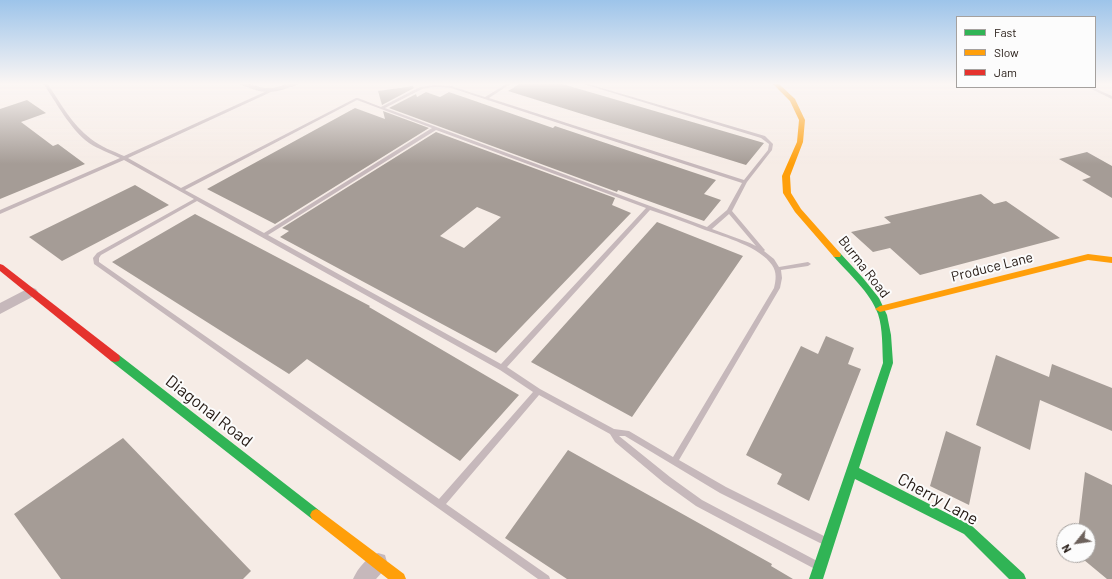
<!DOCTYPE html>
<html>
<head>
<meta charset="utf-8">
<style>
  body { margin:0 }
  #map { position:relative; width:1112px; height:579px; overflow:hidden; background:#f6ece6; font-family:Barlow,sans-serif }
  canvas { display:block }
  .legend { position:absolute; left:956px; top:16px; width:140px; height:72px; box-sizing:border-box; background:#fcfcfc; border:1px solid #a5a19e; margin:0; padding:5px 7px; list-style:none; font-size:12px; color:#231812 }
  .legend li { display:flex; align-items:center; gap:8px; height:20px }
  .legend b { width:20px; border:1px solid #a5a19e }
  .north { position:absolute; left:1056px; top:523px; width:40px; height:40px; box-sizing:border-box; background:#fcfcfc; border:1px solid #a5a19e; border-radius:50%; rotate:240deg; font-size:11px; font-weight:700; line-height:16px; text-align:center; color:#231812 }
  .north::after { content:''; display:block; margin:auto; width:14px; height:18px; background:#6d625c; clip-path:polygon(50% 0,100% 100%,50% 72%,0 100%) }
</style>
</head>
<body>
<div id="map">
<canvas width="1112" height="579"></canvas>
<ul class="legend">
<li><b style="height:5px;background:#30b455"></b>Fast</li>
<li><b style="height:5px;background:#ff9f0a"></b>Slow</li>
<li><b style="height:5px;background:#e5322d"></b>Jam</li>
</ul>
<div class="north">N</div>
</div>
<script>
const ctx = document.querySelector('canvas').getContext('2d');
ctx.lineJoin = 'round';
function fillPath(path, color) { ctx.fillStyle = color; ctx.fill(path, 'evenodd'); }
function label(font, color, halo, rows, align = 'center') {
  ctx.font = font + ' Barlow,sans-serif'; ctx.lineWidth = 4; ctx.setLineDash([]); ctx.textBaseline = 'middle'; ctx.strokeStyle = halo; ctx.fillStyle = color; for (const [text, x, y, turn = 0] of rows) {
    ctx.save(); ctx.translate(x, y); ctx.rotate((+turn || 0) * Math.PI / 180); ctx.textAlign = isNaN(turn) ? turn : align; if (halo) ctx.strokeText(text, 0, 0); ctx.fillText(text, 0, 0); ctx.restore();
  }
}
fillPath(new Path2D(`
  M521,83H559L764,143L746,165L508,91Z
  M413,86L414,88L382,105L378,91Z
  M426,92L440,97L449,92L553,128L555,126L716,180L704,194L721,200L704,221L618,190L617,192L389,108L416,94L417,97Z
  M27,100L46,113L21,122L53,146L58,144L85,164L0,199V109Z
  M355,108L385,119L383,111L429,128L275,224L207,189Z
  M436,132L615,198L612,205L631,213L496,353L280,237L289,231L282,228ZM477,207L501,217L464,248L440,236Z
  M1087,152L1112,166V198L1082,180L1091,177L1059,159Z
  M135,185L169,205L62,261L29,237Z
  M981,194L994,204L1006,201L1060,238L920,275L890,248L873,252L851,232L891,223L884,217Z
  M195,214L370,306L369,307L519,395L460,461L307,359L289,374L112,262Z
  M657,222L743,256L632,417L531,362Z
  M826,336L854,348L848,364L861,369L809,501L777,484L782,474L746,455L801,346L818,354Z
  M996,355L1049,377L1052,364L1112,388V431L1040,400L1030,450L976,425Z
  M946,431L981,447L969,505L930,486Z
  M123,438L251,571L243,579H61L14,514Z
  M568,450L772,564L771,566L793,579H567L505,538Z
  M1085,472L1112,485V579H1107L1078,555H1088V531H1078Z`), '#a59c96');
fillPath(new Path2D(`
  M43,83H47C60,102 72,125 91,139C101,147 113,151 124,156L269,90H271V92L128,158L181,188L356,98H358L381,107L420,87L435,85L451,86L485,97L508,83H512L489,98L744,180L768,150L769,144L761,138L580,83H585L765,136L773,144L772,150L747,182L732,211L764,249L765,250L764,251L774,259L779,267L808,262L811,264L808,266L781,270L782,278L780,288L679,460L726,487L826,537L827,540L826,543L823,544L820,543L720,493L625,436H619L670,477L702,500L819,562L820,565L819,568L816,569L813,568L696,506L664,483L615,442L610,434L539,395L446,504L549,576L550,579H538L94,264L93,258L97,253L194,199L124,160L0,214V210L120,158C110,153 98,149 89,143C70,129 56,102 43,83ZM435,87L451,88L742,183L727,210L707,227L385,108L422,89ZM357,100L432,128L264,233L185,190ZM436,130L646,208L501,364L268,235ZM197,201L500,370L533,392L439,499L99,262V258L101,255ZM650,210C669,216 687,223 705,230C725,237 760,247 772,265C777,272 776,280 774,288L673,457L629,431L614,429L540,389L507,367ZM729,214L756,246L750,243L712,229Z
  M1087,87H1092L1112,96V99Z`), '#c6b8bb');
fillPath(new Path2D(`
  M240,83C251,83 259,88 268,88C279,88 287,82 299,83C296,86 292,87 288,88C269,95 259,92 241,85Z
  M31,287L36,289L38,292L36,295L0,314V303Z
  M378,553L385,555L387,562L385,569L376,579H353C358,568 367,557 378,553Z`), '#c6b8bb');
fillPath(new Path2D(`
  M837,252L840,253L863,278L879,298L887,315L891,335L893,363L859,468L972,526L1024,574L1026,579H1009L964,534L855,479L823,579H809L883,363C882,347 883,329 878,314C870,292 849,274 834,257L833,255Z
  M115,354L119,355L320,511L322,515L320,519L316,521L312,519L111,361L110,358L111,355Z`), '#30b455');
fillPath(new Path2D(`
  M772,83H778L795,99L805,120L803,142L790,176L791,193L801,209L840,253L841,255L840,257H834L795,212L783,193L782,176L797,142L799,120L790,101Z
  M1088,254L1112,257V263L1088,260L880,312L875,309L880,306Z
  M316,509L320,511L404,574L406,579H388L312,519L310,515L312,511Z`), '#ff9f0a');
fillPath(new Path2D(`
  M0,264L3,265L119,355L120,358L119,361L115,362L111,361L0,271Z`), '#e5322d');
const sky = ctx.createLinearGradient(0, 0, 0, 164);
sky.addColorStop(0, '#9dc4ea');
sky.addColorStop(0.51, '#fbf6f4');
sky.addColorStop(1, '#fbf6f400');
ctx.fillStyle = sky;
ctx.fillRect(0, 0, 1112, 164);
label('14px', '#231812', '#fcfcfc', [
  ["Burma Road",864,267,52],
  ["Produce Lane",992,267,-14]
]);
label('17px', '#231812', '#fcfcfc', [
  ["Diagonal Road",209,411,38],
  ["Cherry Lane",938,499,29]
]);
</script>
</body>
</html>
